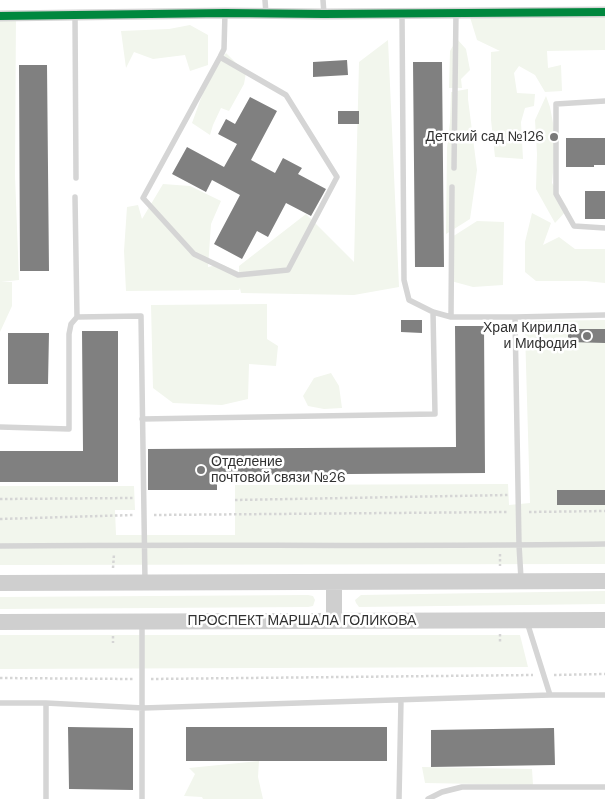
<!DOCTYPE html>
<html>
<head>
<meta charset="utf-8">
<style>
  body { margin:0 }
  canvas { display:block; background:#fff }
</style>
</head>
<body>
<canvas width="605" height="799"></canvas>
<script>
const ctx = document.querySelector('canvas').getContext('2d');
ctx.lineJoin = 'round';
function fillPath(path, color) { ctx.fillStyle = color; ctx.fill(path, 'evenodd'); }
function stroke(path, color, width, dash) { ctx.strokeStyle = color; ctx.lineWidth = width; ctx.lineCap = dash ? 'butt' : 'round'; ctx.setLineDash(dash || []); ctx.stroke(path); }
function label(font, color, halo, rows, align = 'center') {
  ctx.font = font + ' "DM Sans",sans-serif'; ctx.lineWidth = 5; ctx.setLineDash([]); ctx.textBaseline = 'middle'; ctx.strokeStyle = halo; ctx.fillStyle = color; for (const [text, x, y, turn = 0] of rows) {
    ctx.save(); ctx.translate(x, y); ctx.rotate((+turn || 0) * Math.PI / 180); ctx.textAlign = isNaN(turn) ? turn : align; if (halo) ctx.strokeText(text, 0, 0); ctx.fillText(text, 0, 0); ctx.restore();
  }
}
fillPath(new Path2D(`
  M16,12L15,176L19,280L1,282H12V306L0,332V13Z
  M605,12V50L547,51L548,68L561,65L562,91L545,92L535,75L519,66L514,73L517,93L535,94L534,106L525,108L521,122L523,159L495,157L491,120V52L500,51L477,40L469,14Z
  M190,25L208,35V65L190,71L185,55L153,59L134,52L126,68L121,31L169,29Z
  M457,39L466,49L470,70L461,79L462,88H449L450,51Z
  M388,40L399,287L354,295L241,293L240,288L239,290L126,291L124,251L127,207L138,205L142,219L163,184L190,186L221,201L211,224L208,267L221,264L239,272V266L306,214L354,262L359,62Z
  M226,53L246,73L244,84L229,111L221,108L213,125L210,135L192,123L209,76Z
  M468,89V99L477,170L470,219L446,234L447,148L450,122L451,92Z
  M546,96L550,107L556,139L552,183L568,209L555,223L536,189L537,154L535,120Z
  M532,213L551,223L543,245L559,237L575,249H605V283L586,281H536L525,272V242Z
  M477,221L504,222L503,285L473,287L451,281L452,237Z
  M267,304V339L278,346L276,366L249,364L248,399L222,405L173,403L153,388L151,305Z
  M605,320V564L0,565V486H134L135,510H115L116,535H235V485L508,484L509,505L530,503L525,331L534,321Z
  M331,373L339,386L342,408L324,409L308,406L303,396L314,378Z
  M605,591V604L359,607L356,603L355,600L361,595Z
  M308,595L313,596L315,600L313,606L308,607L0,609V597Z
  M0,635H520L528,667L0,669Z
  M259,761L258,777L263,799H203L202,797L184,796L195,774L189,768Z
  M422,767L532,769L533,785L425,783Z`), '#f2f6ed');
fillPath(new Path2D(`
  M347,60L348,75L313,77V62Z
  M413,62H442L444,267H415Z
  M19,65H47L49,271H20Z
  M250,97L277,111L251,160L275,173L283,158L302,168L298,174L326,189L311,216L286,203L268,237L257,231L242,259L214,244L240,195L212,180L206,192L172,174L187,147L224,167L237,144L218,134L226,119L235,124Z
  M338,111H359V124H338Z
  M566,138H605V165H594V167H566Z
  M585,191H605V219H585Z
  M401,320H422V333L401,332Z
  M455,326H484L485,473L217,475V490H148V449L456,447Z
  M568,329H605V343L568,342Z
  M82,331H118V482H0V451H83Z
  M8,333H49L48,384H8Z
  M557,490H605V505H557Z
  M68,727L133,728V790L69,789Z
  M186,727H387V761H186Z
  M554,728L555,765L431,767V730Z`), '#808080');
stroke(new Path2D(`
  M0,499L133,498
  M235,500L509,495
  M529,512L605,511
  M154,515L508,512
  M0,519L133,515
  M500,554V566
  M113,568L114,554
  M500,634V642
  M113,636V643
  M554,675L605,674
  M0,678L133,679
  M151,679L533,675`), '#d5d5d5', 2.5, [2.5, 2.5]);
stroke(new Path2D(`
  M265,0L266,14
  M323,0L324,14
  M402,14L404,280L409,300L433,312L451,317
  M75,15L76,178
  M220,57L286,95L337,177L288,270L238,275L194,254L143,198L220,57L224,49L225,13
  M605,101L556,104V194L574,226L605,228
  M454,168L456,13
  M452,187L451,317H515L519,545L521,579
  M75,197L77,317L141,316L145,581
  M515,317L605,315
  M142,419L435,414L433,312
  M0,427L69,429V334L71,324L77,317
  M0,546C202,544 403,547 605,544
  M527,622L550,695H605
  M142,624V799
  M0,703H46V799
  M46,703L143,708L550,695
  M399,799L401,700
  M428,799L442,792L462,787H605`), '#d5d5d5', 5.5);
stroke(new Path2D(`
  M0,16L225,13L324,14L605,12`), '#d5d5d5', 11);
stroke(new Path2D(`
  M0,583L605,581
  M334,621V582
  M0,622L605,620`), '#cfcfcf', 16);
stroke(new Path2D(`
  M0,16L225,13L324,14L605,12`), '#00873e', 8);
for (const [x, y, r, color] of [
  [554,137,5,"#797979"],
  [587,336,5,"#797979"],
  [201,470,5,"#797979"]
]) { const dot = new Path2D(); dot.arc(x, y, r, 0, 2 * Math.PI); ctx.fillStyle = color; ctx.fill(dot); stroke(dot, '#fff', 2); }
label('14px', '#313131', '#fff', [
  ["Детский сад №126",544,137],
  ["Храм Кирилла",577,328],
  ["и Мифодия",577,344],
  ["Отделение",211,462,"left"],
  ["почтовой связи №26",211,478,"left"]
], 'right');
label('14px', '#313131', '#fff', [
  ["ПРОСПЕКТ МАРШАЛА ГОЛИКОВА",302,621]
]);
</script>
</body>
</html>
